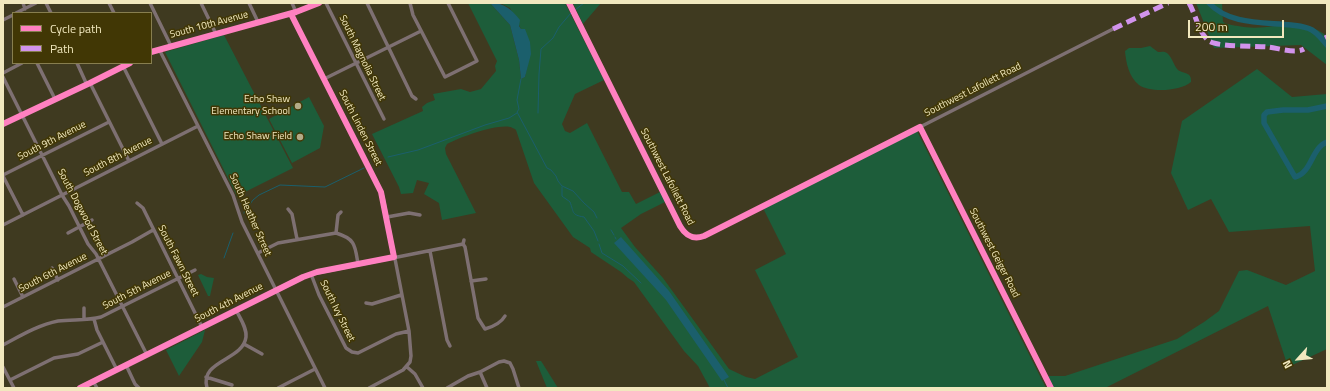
<!DOCTYPE html>
<html>
<head>
<meta charset="utf-8">
<style>
  body { margin:0 }
  #map { position:relative; width:1330px; height:391px; overflow:hidden; background:#3f3a20; font-family:"Titillium Web",sans-serif }
  canvas { display:block }
  .frame { position:absolute; inset:0; border:4px solid #f1e8be; pointer-events:none }
  .legend { position:absolute; left:12px; top:12px; width:140px; height:52px; box-sizing:border-box; background:#413705; border:1px solid #877e4f; margin:0; padding:5px 7px; list-style:none; font-size:12px; color:#f1e8be }
  .legend li { display:flex; align-items:center; gap:8px; height:20px }
  .legend b { width:20px; border:1px solid #877e4f }
  .north { position:absolute; left:1278px; top:339px; width:40px; height:40px; -webkit-text-stroke:3px #413705; paint-order:stroke; rotate:243deg; font-size:11px; font-weight:700; line-height:16px; text-align:center; color:#f1e8be }
  .north::after { content:''; display:block; margin:auto; width:14px; height:18px; background:#f1e8be; clip-path:polygon(50% 0,100% 100%,50% 72%,0 100%) }
  .scale { position:absolute; left:1188px; top:20px; width:96px; height:18px; box-sizing:border-box; border:2px solid #f1e8be; border-top:0; padding-left:5px; font-size:12px; line-height:14px; white-space:nowrap; color:#f1e8be; -webkit-text-stroke:3px #413705; paint-order:stroke }
</style>
</head>
<body>
<div id="map">
<canvas width="1330" height="391"></canvas>
<div class="frame"></div>
<ul class="legend">
<li><b style="height:5px;background:#ff80c0"></b>Cycle path</li>
<li><b style="height:5px;background:#d193ec"></b>Path</li>
</ul>
<div class="north">N</div>
<div class="scale">200 m</div>
</div>
<script>
const ctx = document.querySelector('canvas').getContext('2d');
ctx.lineJoin = 'round';
function fillPath(path, color) { ctx.fillStyle = color; ctx.fill(path, 'evenodd'); }
function stroke(path, color, width, dash) { ctx.strokeStyle = color; ctx.lineWidth = width; ctx.lineCap = dash ? 'butt' : 'round'; ctx.setLineDash(dash || []); ctx.stroke(path); }
function label(font, color, halo, rows, align = 'center') {
  ctx.font = font + ' "Titillium Web",sans-serif'; ctx.lineWidth = 3; ctx.setLineDash([]); ctx.textBaseline = 'middle'; ctx.strokeStyle = halo; ctx.fillStyle = color; for (const [text, x, y, turn = 0] of rows) {
    ctx.save(); ctx.translate(x, y); ctx.rotate((+turn || 0) * Math.PI / 180); ctx.textAlign = isNaN(turn) ? turn : align; if (halo) ctx.strokeText(text, 0, 0); ctx.fillText(text, 0, 0); ctx.restore();
  }
}
fillPath(new Path2D(`
  M468,3H490L510,25L519,60L521,79L525,77L528,63L521,29L510,8L500,3H565L604,80L575,94L562,124L565,131L570,133L587,123L622,192H629L636,204L660,192L665,202L641,214L621,228L635,247L663,278L729,369L746,377L755,379L798,357L755,270L786,254L763,208L917,131L1046,388H710L698,366L684,351L634,282L628,278L621,272L591,252L590,248L573,237L534,183L516,130C515,129 511,127 510,127C496,124 461,137 447,144L445,148L446,154L476,213L442,220L439,203L424,194L429,183L417,180L413,193L401,194L399,187L372,134L423,111L422,107L427,103L435,100L433,94L461,89L470,92L481,89L496,71L495,66L497,61Z
  M573,3H601L583,24Z
  M1196,3H1222L1223,22C1228,25 1233,25 1238,26C1270,33 1297,14 1327,36V65L1301,45L1214,48Z
  M224,35L293,168L237,196L165,52Z
  M1150,46L1158,52C1161,52 1164,51 1167,53C1172,57 1174,66 1178,70C1184,74 1192,72 1191,82C1181,91 1150,93 1139,85C1129,77 1126,63 1125,51L1129,48H1141Z
  M1257,69L1292,97L1327,94V349L1288,367L1268,306L1105,388H1054L1048,376H1065L1177,339L1204,322L1219,311L1239,271L1247,270L1286,285L1315,271L1310,226L1229,232L1211,199L1188,210L1171,173L1182,121Z
  M309,97L324,126L320,148L292,163L269,119Z
  M201,274L207,277L214,278L210,296H208L198,275Z
  M205,330L202,342L179,376L166,350Z
  M536,361H541L543,364L558,388H547Z`), '#1d5d3a');
fillPath(new Path2D(`
  M490,3C505,3 511,9 520,20L519,26L521,29H525L530,42L531,54L525,77L521,79L519,60L510,25Z
  M621,237L669,291L729,377L722,381L666,300L614,243Z`), '#1b5f6c');
stroke(new Path2D(`
  M575,10L584,3
  M521,79L517,100L519,109L517,112L547,168L551,170L556,176L558,181L562,186L573,191L584,203L594,212L597,218
  M538,113L539,74L541,49L553,38L559,27L571,13
  M388,157L418,150L485,125L509,118L517,113
  M562,187V196C564,198 568,200 570,202C574,212 571,215 584,217L594,231L598,241
  M244,213L246,209L253,200L259,195L280,185L325,187L364,168
  M611,230L614,235
  M615,237L616,239
  M599,244L602,253L623,266L641,283
  M224,258L233,233
  M724,380L728,388`), '#1b5f6c', 1);
stroke(new Path2D(`
  M1209,3C1229,25 1264,22 1291,25C1298,26 1305,26 1312,30C1317,33 1323,40 1327,45
  M1327,106L1308,110H1283L1267,112L1264,115V123L1295,177C1312,173 1311,148 1327,142`), '#1b5f6c', 5.5);
stroke(new Path2D(`
  M23,3L25,9
  M46,3L51,13
  M109,3L114,13
  M150,3L171,46
  M201,3L216,34
  M249,3L258,22
  M292,3L296,12
  M326,3L384,119
  M367,3L412,96L416,99
  M410,3L413,15L445,77L477,61L448,3
  M16,13L36,3
  M291,14L379,187L383,197L409,331L411,356L410,362L403,370L369,388
  M3,20L13,15
  M159,49L233,195L242,222L325,388
  M37,63L55,99
  M77,63L87,85
  M123,66L162,144
  M3,73L22,63
  M3,77L62,195L69,206L88,244L96,254L147,355
  M324,79L421,31
  M90,83L129,161
  M920,127L1113,29
  M3,175L109,122
  M3,176L23,215
  M137,203L143,208L202,327
  M288,209L292,214L297,239
  M341,212L338,215L336,233C356,239 355,246 358,264
  M387,217L409,213L420,215
  M3,225L198,126
  M68,233L92,220
  M464,240L463,244L465,247L478,318L485,329C492,327 501,323 505,316
  M430,251L447,340L450,346
  M258,253L278,243L336,233
  M52,268L58,280
  M311,274L319,295L346,348L352,352L358,353L396,334L409,331
  M14,279L23,297
  M471,281L486,279
  M366,303L372,304L401,295
  M3,307L132,242L153,230
  M84,319V308
  M94,319L97,330L117,370
  M244,344L262,354
  M3,345C20,336 38,325 58,321C72,319 87,321 101,317L195,270
  M126,365L135,384L139,388
  M3,367L14,388
  M407,367L415,374L423,388
  M480,372L487,388
  M206,377L232,385
  M10,380L54,358L78,354L103,342
  M93,381L97,388
  M80,388L307,275L463,244
  M207,388C199,360 243,361 246,337C247,328 240,318 236,310
  M278,388L315,369
  M447,388L468,376L480,372L499,362L504,361L510,363L513,369L519,388`), '#7e7072', 3.5);
stroke(new Path2D(`
  M569,3L680,226C686,236 693,240 704,236L920,127L1051,388
  M151,52L296,12L319,3
  M3,124L90,83L130,63`), '#807070', 4.5);
stroke(new Path2D(`
  M1189,3C1196,15 1198,32 1209,41C1217,47 1256,46 1268,47C1278,48 1295,54 1304,49
  M1113,29L1168,3
  M1325,38L1327,37`), '#d193ec', 5, [10, 5]);
stroke(new Path2D(`
  M569,3L680,226C686,236 693,240 704,236L920,127L1051,388
  M151,52L296,12L319,3
  M3,124L90,83L130,63
  M80,388L303,277L317,272L394,257L381,192L291,14`), '#ff80c0', 6);
for (const [x, y, r, color] of [
  [298,106,4,"#b3ab87"],
  [300,137,4,"#b3ab87"]
]) { const dot = new Path2D(); dot.arc(x, y, r, 0, 2 * Math.PI); ctx.fillStyle = color; ctx.fill(dot); stroke(dot, '#413705', 1.5); }
label('10px', '#f1e8be', '#413705', [
  ["South 10th Avenue",209,25,-15],
  ["South Magnolia Street",362,58,64],
  ["Southwest Lafollett Road",973,90,-27],
  ["South Linden Street",360,128,63],
  ["South 9th Avenue",52,141,-27],
  ["South 8th Avenue",118,157,-27],
  ["Southwest Lafollett Road",667,177,63],
  ["South Dogwood Street",82,212,62],
  ["South Heather Street",250,215,66],
  ["Southwest Geiger Road",994,253,63],
  ["South Fawn Street",178,261,63],
  ["South 6th Avenue",53,273,-27],
  ["South 5th Avenue",137,290,-27],
  ["South 4th Avenue",229,303,-27],
  ["South Ivy Street",337,311,64]
]);
label('10px', '#f1e8be', '#413705', [
  ["Echo Shaw",290,100],
  ["Elementary School",290,112],
  ["Echo Shaw Field",292,137]
], 'right');
</script>
</body>
</html>
